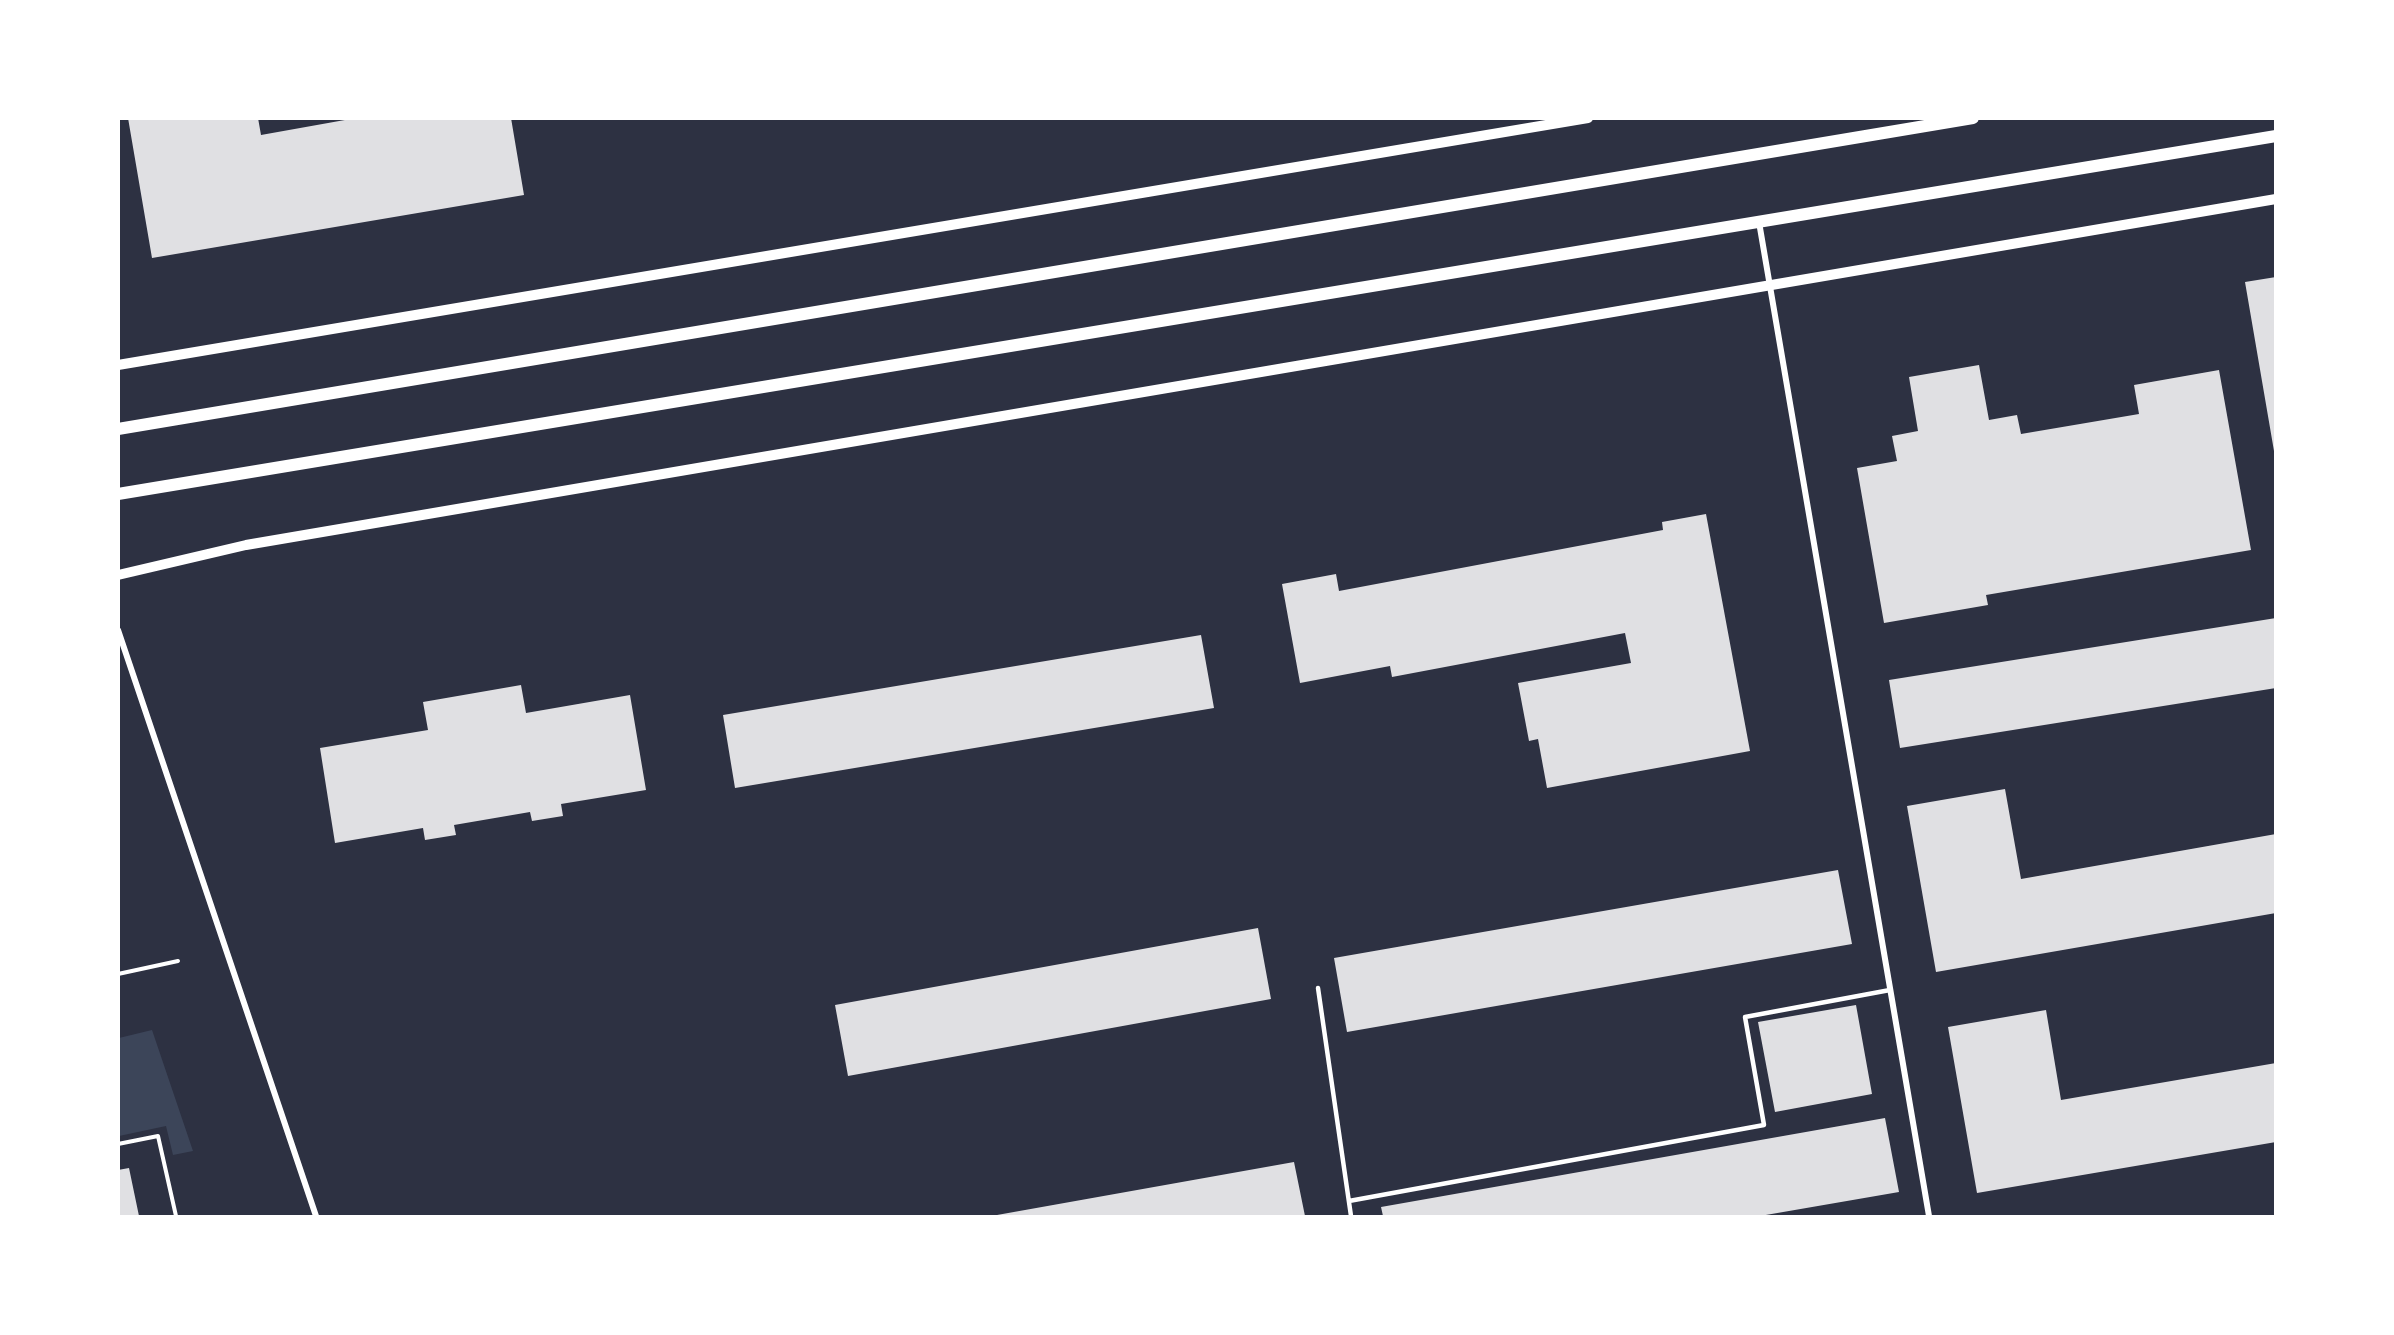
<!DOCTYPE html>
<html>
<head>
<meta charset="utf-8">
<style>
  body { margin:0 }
  #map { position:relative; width:2394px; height:1335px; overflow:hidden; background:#2d3142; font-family:"Sofia Sans Condensed",sans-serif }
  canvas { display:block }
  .frame { position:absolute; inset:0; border:120px solid #fff; pointer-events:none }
</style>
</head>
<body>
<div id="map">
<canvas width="2394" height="1335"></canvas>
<div class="frame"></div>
</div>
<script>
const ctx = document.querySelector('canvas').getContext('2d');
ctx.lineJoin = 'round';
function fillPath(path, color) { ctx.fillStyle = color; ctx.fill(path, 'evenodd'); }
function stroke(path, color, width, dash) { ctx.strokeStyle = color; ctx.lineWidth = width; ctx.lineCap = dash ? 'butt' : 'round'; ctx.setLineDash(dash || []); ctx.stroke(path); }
fillPath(new Path2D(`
  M152,1030L193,1151L173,1155L166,1126L119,1136V1038Z`), '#3c4559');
fillPath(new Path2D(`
  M128,118H258L261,135L356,118H511L524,195L152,258Z
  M2276,277V451H2274L2245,282Z
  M1979,365L1989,420L2017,415L2021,434L2139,414L2134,385L2219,370L2251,550L1986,595L1988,605L1884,623L1857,468L1897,461L1892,436L1918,431L1909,377Z
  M1706,514L1750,751L1547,788L1538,739L1529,741L1518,683L1631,663L1625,633L1392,677L1390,666L1300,683L1282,584L1336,574L1339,591L1663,530L1662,522Z
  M2276,618V688L1900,748L1889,680Z
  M1201,635L1214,708L735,788L723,715Z
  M521,685L526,713L630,695L646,790L561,804L563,816L532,821L530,812L454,825L456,835L425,840L423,828L335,843L320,748L428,730L423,702Z
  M2005,789L2021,879L2276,834V913L1936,972L1907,806Z
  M1838,870L1852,944L1347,1032L1334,958Z
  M1258,928L1271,999L848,1076L835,1005Z
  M1856,1005L1872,1094L1775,1112L1758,1022Z
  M2046,1010L2061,1100L2276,1063V1142L1977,1193L1948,1027Z
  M1885,1118L1899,1192L1760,1216H1383L1381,1207Z
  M1294,1162L1305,1216H997V1215Z
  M129,1168L139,1216H118V1170Z`), '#e0e0e3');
stroke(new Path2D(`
  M118,974L178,961
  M118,1144L158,1136L176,1216`), '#fff', 4);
stroke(new Path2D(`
  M1318,988L1351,1216
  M1349,1201L1764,1125L1745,1017L1890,990`), '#fff', 4.5);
stroke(new Path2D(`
  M1759,222L1929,1216
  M118,630L316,1216`), '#fff', 6);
stroke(new Path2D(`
  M118,365L1588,118
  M118,575L246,545L2276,199`), '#fff', 10);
stroke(new Path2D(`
  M118,429L1973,118
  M118,494L2276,136`), '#fff', 12);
</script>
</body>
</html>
